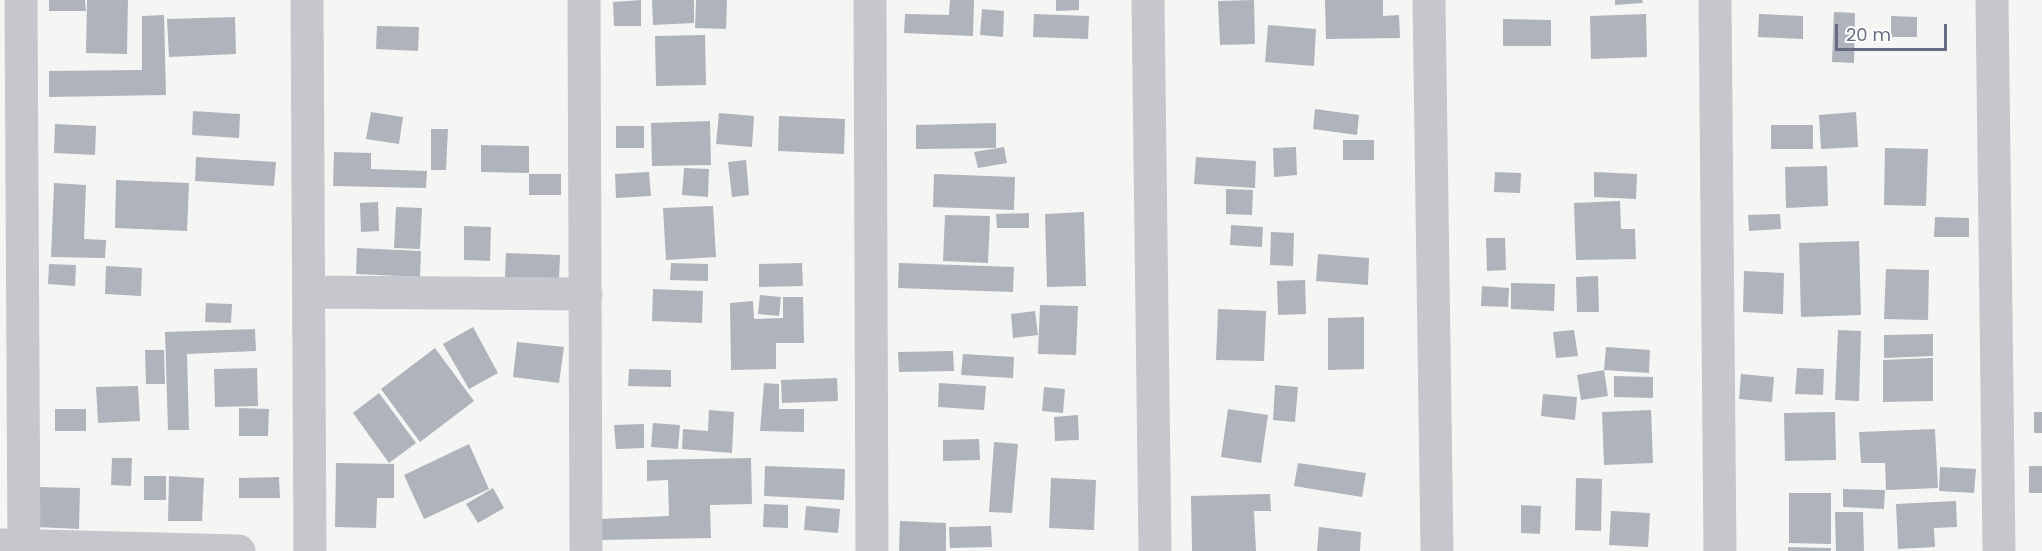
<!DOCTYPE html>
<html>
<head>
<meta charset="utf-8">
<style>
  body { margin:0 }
  #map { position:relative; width:2042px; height:551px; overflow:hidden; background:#f5f6f3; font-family:Poppins,sans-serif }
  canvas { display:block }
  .scale { position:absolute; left:1835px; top:24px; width:112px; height:27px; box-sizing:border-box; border:3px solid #666d83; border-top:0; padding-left:8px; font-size:18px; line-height:21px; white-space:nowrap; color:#666d83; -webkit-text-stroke:4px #fff; paint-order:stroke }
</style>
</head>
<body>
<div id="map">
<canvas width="2042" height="551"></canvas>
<div class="scale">20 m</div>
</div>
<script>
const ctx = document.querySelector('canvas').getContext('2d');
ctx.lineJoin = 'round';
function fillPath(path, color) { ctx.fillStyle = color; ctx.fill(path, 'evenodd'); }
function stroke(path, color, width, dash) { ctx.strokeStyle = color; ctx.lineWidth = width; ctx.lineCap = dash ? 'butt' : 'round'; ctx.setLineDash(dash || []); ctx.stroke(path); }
fillPath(new Path2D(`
  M49,0H85L86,11H49Z
  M87,0H128L127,54L86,53Z
  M641,0V26H614L613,2Z
  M652,0H694V23L653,25Z
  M696,0H727L726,29L695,28Z
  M950,0H974L973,36L904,33L905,14L949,15Z
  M1056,0H1079V10L1056,11Z
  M1254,0L1255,44L1220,45L1218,1Z
  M1325,0H1383V16L1399,15L1400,38L1326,39Z
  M1615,0H1642L1643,3L1615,5Z
  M982,9L1004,11L1003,37L980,35Z
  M1834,12L1855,13L1854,63L1832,62Z
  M1034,14L1089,16L1088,39L1033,37Z
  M1646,14L1647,57L1591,59L1590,16Z
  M1759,14L1803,16V39L1758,37Z
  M164,15L166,95L49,97V71L142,70V16Z
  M1891,16L1917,17V37H1891Z
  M235,17L236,54L169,57L167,19Z
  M1503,19L1551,20V46H1503Z
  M1268,25L1316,29L1314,66L1265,62Z
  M377,26L419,27L418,51L376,49Z
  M705,35L706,85L656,86L655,36Z
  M1315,109L1359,115L1357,135L1313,129Z
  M193,111L240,114L239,138L192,135Z
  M371,112L403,117L399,144L366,139Z
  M1856,112L1858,147L1821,149L1819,115Z
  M719,113L754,116L752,147L716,144Z
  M779,116L845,119L844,154L778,151Z
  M710,121L711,165L652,166L651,123Z
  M996,123V148L916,149V125Z
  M55,124L96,126L95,155L54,153Z
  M1771,125H1813V149H1771Z
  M616,126H644V148H616Z
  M431,129H448L446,170H431Z
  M1343,140H1374V160H1343Z
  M481,145L529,146V173L481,172Z
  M1004,147L1007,163L978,168L974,152Z
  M1296,147L1297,175L1274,177L1273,148Z
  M1885,148L1928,149L1926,206L1884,205Z
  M334,152L371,153V169L427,171L426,188L333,186Z
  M196,157L276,162L274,186L195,181Z
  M1196,157L1256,161L1255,188L1194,184Z
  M746,160L749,195L732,197L728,162Z
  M1827,166L1828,206L1786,208L1785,167Z
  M684,168L709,169L708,197L682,195Z
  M649,172L651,196L616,198L615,174Z
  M1495,172L1521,173L1520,193L1494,192Z
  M1594,172L1637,174L1636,199L1594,197Z
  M529,174H561V195H529Z
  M934,174L1015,177L1014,210L933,207Z
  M116,180L189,183L187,231L115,228Z
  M54,183L86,185L84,239L106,240L105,258L51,257Z
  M1226,189L1253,190L1252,215L1226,214Z
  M1620,201L1621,229H1635L1636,259L1576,260L1574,203Z
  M378,202L379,231L361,232L360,203Z
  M713,206L716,257L666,260L663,208Z
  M396,207L422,208L420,249L394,248Z
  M1084,212L1086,286L1047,287L1045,214Z
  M1029,213V228H997L996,214Z
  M1780,214L1781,229L1749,231L1748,215Z
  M945,215L990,216L988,263L943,261Z
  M1935,217L1969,218V237H1934Z
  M1231,225L1263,227L1262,247L1230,245Z
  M464,226L491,227L490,261L464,260Z
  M1271,232L1294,233L1293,266L1270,265Z
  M1486,238H1505L1506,270L1487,271Z
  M1859,241L1861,315L1801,317L1799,243Z
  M357,248L421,251L420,277L356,274Z
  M506,253L560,255L559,280L505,277Z
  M1318,254L1369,258L1368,285L1316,281Z
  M671,263L708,264V281L670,280Z
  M802,263L803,286L759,287V264Z
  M899,263L1014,267L1013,292L898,288Z
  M49,264L76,265L75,286L48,284Z
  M106,266L142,268L141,296L105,294Z
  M1886,269L1929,270L1928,320L1884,319Z
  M1744,271L1784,273L1783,314L1743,312Z
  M1598,276L1599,312H1577L1576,277Z
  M1305,280L1306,314L1278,315L1277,281Z
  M1511,283L1555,284L1554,311L1511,309Z
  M1482,286L1509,288L1508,307L1481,306Z
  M653,289L703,291L702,323L652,321Z
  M760,295L781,297L779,316L758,314Z
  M783,297H803L804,343H776V369L731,370L730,303L753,301L754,319L783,318Z
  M206,303L232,304L231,323L205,322Z
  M1040,305L1078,306L1076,355L1038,354Z
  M1218,309L1266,311L1264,361L1216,360Z
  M1035,311L1038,335L1013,338L1011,314Z
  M1364,317V369L1328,370V318Z
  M473,327L498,373L469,389L443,344Z
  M255,329L256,351L187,354L189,430H168L165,332Z
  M1574,330L1578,356L1556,358L1553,332Z
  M1838,330L1861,331L1859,401L1835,400Z
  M1933,334V356L1884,358V335Z
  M517,342L564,347L559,383L513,377Z
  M1606,347L1650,350L1649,373L1604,370Z
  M435,348L474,401L420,442L381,389Z
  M145,350H164L165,384H146Z
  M953,351L954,371L899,372L898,352Z
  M963,354L1014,357L1013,378L961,375Z
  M1933,358V401L1883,402V360Z
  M257,368L258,406L215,407L214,369Z
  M1797,368L1824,369L1823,395L1795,394Z
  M629,369L671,370V387L628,386Z
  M1604,370L1608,396L1581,400L1577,375Z
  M1741,374L1774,377L1772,402L1739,399Z
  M1614,376L1653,377V398L1614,397Z
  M837,378L838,401L782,403L781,380Z
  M764,383L779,384V409H804V432L760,431Z
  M939,383L986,386L984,410L938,407Z
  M1275,385L1298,387L1295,422L1273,420Z
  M138,386L140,421L98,423L96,387Z
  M1044,387L1065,389L1063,413L1042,411Z
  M379,393L416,443L389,463L353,413Z
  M1543,394L1577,397L1575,420L1541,416Z
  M239,408L269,409L268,436H239Z
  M55,409H86V431H55Z
  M1228,409L1268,415L1261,463L1221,457Z
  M709,410L734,412L732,453L682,449L683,429L708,431Z
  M1651,410L1653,463L1604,465L1602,412Z
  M1835,412L1836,460L1785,461L1784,413Z
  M2034,412H2042V433H2034Z
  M1078,415L1079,440L1055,441L1054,417Z
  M653,423L680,425L678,449L651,447Z
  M644,424V448L616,449L614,425Z
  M1935,429L1938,488L1886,490L1885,463H1861L1859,432Z
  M979,439L980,460L943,461V440Z
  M994,442L1018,444L1012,513L989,512Z
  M469,444L489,489L424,519L404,475Z
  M112,458H132L131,486L111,485Z
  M751,458L752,504L710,505L711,538L599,540V519L669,516L668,480L647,481V460Z
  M336,463L394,464V498H377L376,528L335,527Z
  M1298,463L1366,473L1362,497L1294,486Z
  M765,466L845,469L844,500L764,496Z
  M2029,466H2042V493H2029Z
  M1940,467L1976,469L1974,493L1939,491Z
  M144,476H166V500H144Z
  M169,476L204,478L202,521H168Z
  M279,477L280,498H239V478Z
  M1051,478L1096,480L1094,530L1049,528Z
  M1576,478L1602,479L1601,531L1575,530Z
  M38,487L80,488L79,529L37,527Z
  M493,488L504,508L478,523L466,504Z
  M1843,489L1885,490L1884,509L1843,507Z
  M1789,493H1831V544L1789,543Z
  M1270,494L1271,511H1254L1256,551H1192L1191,496Z
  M1956,501L1957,527L1934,528L1935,547L1898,549L1896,504Z
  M764,504L788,505V528L763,527Z
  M1521,505L1541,506L1540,534L1521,533Z
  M806,506L840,509L838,533L804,530Z
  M1611,511L1650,513L1648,547L1609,545Z
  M1835,512H1863L1864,551H1836Z
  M900,521L946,523V551H899Z
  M991,526L992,547L950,548L949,527Z
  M1319,527L1361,532L1360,551H1317Z
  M1788,547L1831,548V551H1788Z`), '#afb3bb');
stroke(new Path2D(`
  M21,0L24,551
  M307,0L310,551
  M584,0L586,551
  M870,0L872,551
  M1148,0L1155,551
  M1429,0L1437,551
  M1715,0L1720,551
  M1992,0L1999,551
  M309,292L586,294
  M0,545L239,551`), '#c6c7cc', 33);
</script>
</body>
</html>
